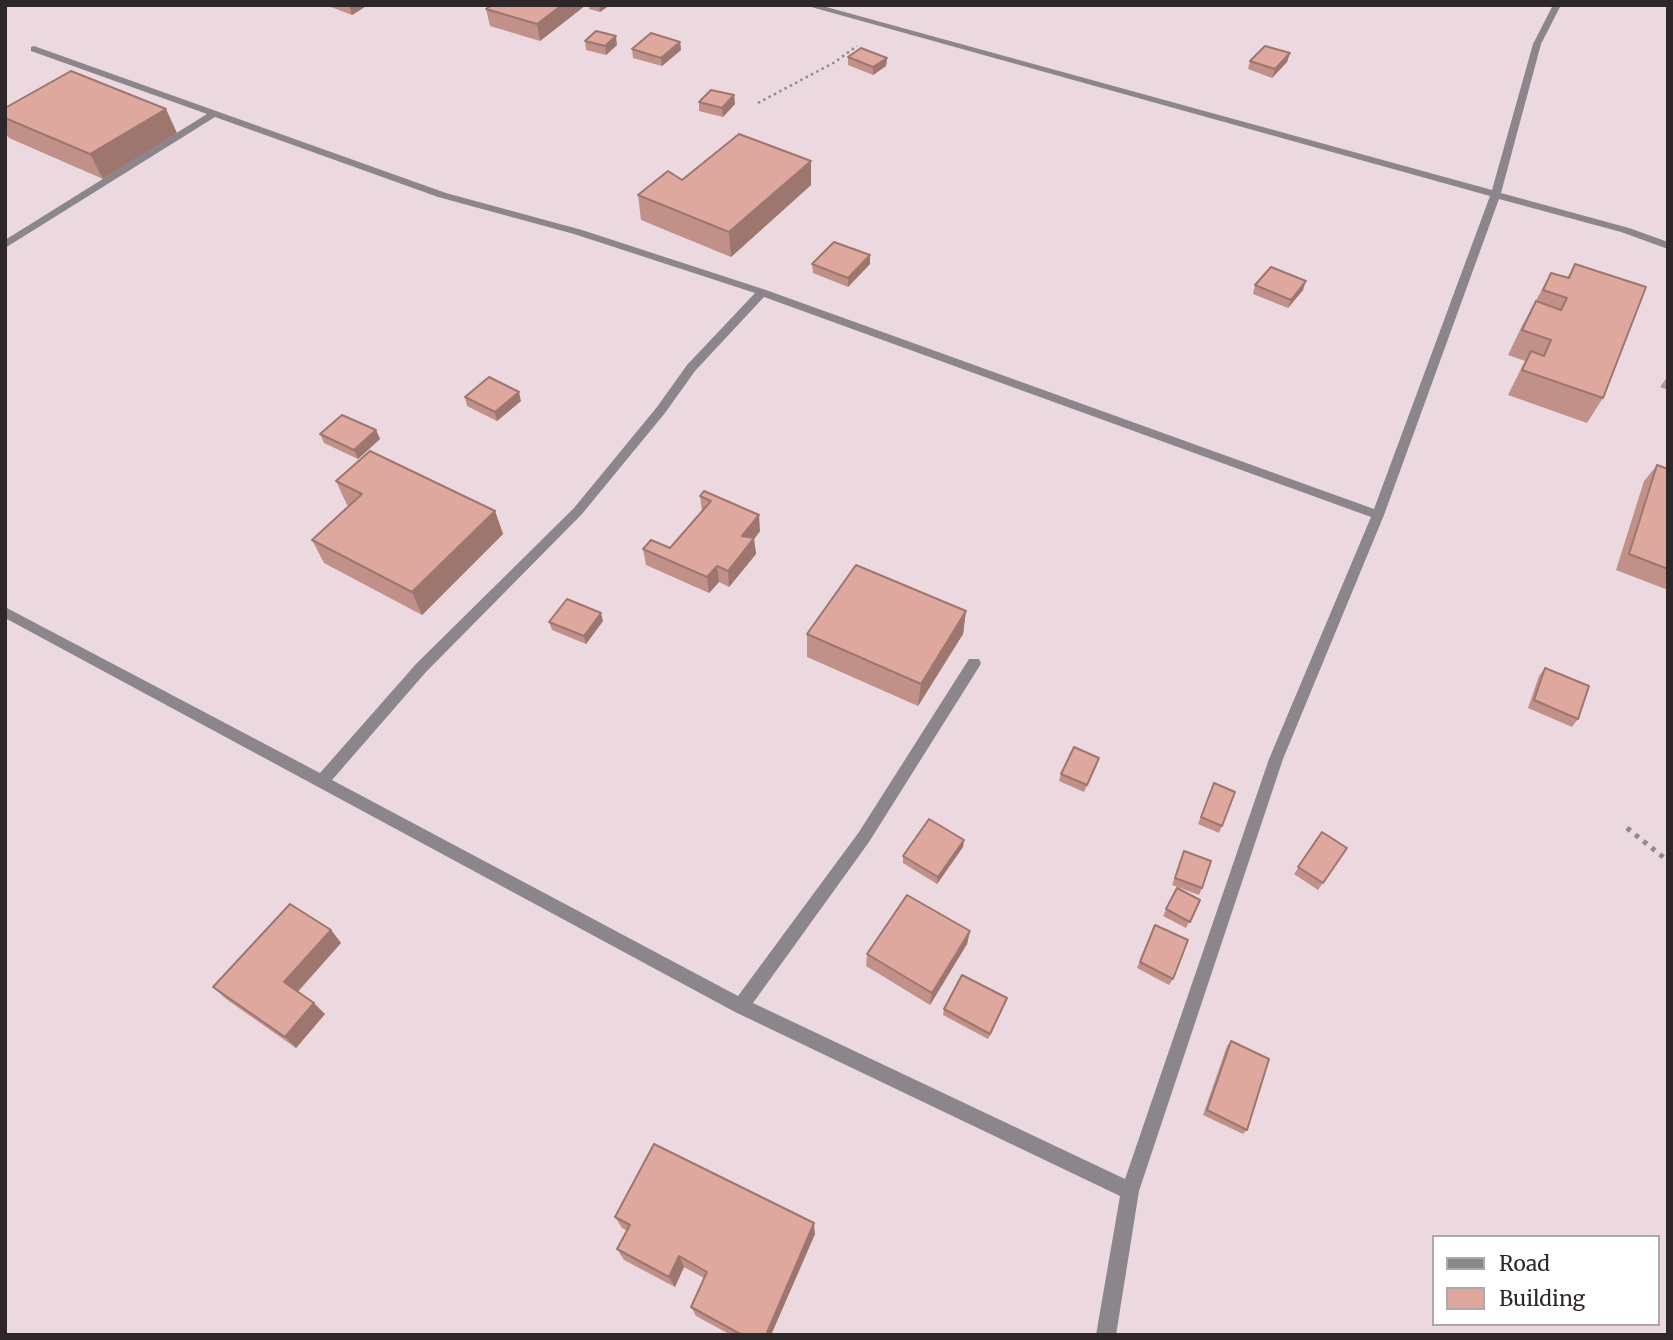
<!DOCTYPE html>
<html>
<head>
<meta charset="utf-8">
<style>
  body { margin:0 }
  #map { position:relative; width:1673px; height:1340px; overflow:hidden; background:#ecd9df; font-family:Merriweather,serif }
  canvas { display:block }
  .frame { position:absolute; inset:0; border:7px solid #2e2729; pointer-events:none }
  .legend { position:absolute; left:1432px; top:1235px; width:228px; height:91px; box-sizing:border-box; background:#fff; border:2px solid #aba9a9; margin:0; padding:9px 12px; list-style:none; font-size:21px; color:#2e2729 }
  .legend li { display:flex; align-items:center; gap:14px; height:35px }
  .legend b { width:35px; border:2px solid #aba9a9 }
</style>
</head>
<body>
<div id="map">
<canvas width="1673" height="1340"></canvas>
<div class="frame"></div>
<ul class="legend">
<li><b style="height:9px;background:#8b868b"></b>Road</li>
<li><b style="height:19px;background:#dfa89f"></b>Building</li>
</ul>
</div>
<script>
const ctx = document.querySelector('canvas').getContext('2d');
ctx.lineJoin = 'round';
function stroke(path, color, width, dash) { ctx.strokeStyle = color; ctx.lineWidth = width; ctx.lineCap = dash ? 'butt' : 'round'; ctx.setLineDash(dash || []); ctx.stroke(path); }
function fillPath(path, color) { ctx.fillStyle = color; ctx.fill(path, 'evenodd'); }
stroke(new Path2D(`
  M758,103L835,62L857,46`), '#95888c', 2.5, [2.5, 3.5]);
stroke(new Path2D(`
  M1627,828L1668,861`), '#95888c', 5, [4.5, 6]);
fillPath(new Path2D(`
  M804,5H819L1492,190L1533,44L1553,5H1561L1541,44L1501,193L1629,228L1668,242V249L1621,232L1499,199L1384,515L1283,759L1139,1191L1116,1335H1096L1120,1196L735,1012L5,618V607L320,773L416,664L574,508L657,407L687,365L755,293L574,234L438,197L215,117L5,248V240L207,114L31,51V47L34,46L446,193L582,230L766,290L1374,509L1490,196ZM764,297L1371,517L1269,759L1125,1179L753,1003L869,842L979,667L981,663L979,659H969L859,832L738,996L332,780L426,672L582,514L665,413L695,371Z`), '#8b868b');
fillPath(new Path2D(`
  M326,5H368L352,15Z
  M492,5H586L540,41L490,26L486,9Z
  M589,5H610L600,12L589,9Z
  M585,41L617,45L606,55L586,50Z
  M680,42L681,50L662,66L633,58L632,49Z
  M1290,53L1287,62L1272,78L1248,69L1250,61Z
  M848,57L887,58L886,66L873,75L848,65Z
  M734,95L735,104L723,117L699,111V102Z
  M5,108L177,133L103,179L9,138L5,132Z
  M682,180L811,185L731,257L641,220L638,195Z
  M812,264H870L848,287L813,273Z
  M1575,264L1603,398L1587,423L1508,395L1525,361L1508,355L1522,326L1551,273L1567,278Z
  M1255,285L1303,290L1288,308L1253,294Z
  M1668,376V390L1660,387Z
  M465,397L521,401L497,421L467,406Z
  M376,430L380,439L358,459L324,443L320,434Z
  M1657,465L1668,469V590L1616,570L1644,481Z
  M336,481L495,511L503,534L422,615L324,563L312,540L349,506L347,505Z
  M704,491L760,531L754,539L756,554L729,587L719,582L709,593L646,565L643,549L670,548L702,511L700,496Z
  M966,611L963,634L918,706L807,657V634Z
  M603,621L586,644L552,630L549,622Z
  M1545,668L1578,719L1572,727L1528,708L1539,676Z
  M1097,765L1084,792L1059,781L1061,774Z
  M1214,783L1222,826L1219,833L1198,824Z
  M1322,832L1347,848L1318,890L1294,874Z
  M964,840L963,847L937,884L903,863V856Z
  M1184,851L1202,888L1199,895L1172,885Z
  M1177,888L1200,900L1186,928L1163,916Z
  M331,930L341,943L298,992L325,1014L296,1048L226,999L213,987Z
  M970,931L967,944L930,1005L866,966L867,954Z
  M1152,931L1173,979L1169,985L1137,968Z
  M1005,1004L988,1039L943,1015L944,1009Z
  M1231,1041L1247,1130L1243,1134L1203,1115L1227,1046Z
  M615,1217L815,1234L771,1335H731L696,1316L691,1307L704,1278L684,1267L675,1287L624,1260L617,1249L627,1231L622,1228Z`), '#c09089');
fillPath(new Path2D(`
  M349,5H368L352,15Z
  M562,5H586L540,41L537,24Z
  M599,5H610L600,12Z
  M616,36L617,45L606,55L605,46Z
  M680,42L681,50L662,66L661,58Z
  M1290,53L1287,62L1272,78L1275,69Z
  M887,58L886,66L873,75V67Z
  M734,95L735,104L723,117L722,108Z
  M166,109L177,133L103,179L90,154Z
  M811,161V185L731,257L729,232Z
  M870,255V264L848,287V278Z
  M1306,281L1303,290L1288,308L1291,300Z
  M519,392L521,401L497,421L495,412Z
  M376,430L380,439L358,459L354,450Z
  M495,511L503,534L422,615L412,592Z
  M759,515L760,531L754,539L756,554L729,587L728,571L742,536Z
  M717,566L719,582L709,593L707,577Z
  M966,611L963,634L918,706L921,684Z
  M601,613L603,621L586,644L584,636Z
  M964,840L963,847L937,884L938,877Z
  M331,930L341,943L295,994L284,982Z
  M970,931L967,944L930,1005L932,993Z
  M1007,998L1005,1004L988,1039L990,1034Z
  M314,1003L325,1014L296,1048L285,1037Z
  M814,1223L815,1234L771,1335H766Z
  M679,1256L684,1267L675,1287L669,1277Z`), '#9c766f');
const building = new Path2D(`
  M492,5H562L537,24L486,9Z
  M596,31L616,36L605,46L585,41Z
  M651,33L680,42L661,58L632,49Z
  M1265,46L1290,53L1275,69L1250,61Z
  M861,48L887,58L873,67L848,57Z
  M71,71L166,109L90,154L5,118V108Z
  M711,90L734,95L722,108L699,102Z
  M739,134L811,161L729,232L638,195L668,171L682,180Z
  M834,242L870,255L848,278L812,264Z
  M1575,264L1646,287L1603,398L1522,370L1531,351L1544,356L1551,340L1522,330L1536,301L1561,310L1567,298L1543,290L1551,273L1569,278Z
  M1271,267L1306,281L1291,300L1255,285Z
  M489,377L519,392L495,412L465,397Z
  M342,415L376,430L354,450L320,434Z
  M370,451L495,511L412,592L312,540L362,494L336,481Z
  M1657,465L1668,469V569L1629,554Z
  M704,491L759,515L742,536L754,538L728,571L717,566L707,577L643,549L651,540L670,548L711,501L700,496Z
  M856,565L966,611L921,684L807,634Z
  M567,599L601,613L584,636L549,622Z
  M1545,668L1589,686L1578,719L1534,700Z
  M1074,747L1099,758L1087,785L1061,774Z
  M1214,783L1235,792L1222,826L1201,817Z
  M929,819L964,840L938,877L903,856Z
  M1322,832L1347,848L1323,883L1298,867Z
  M1184,851L1211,861L1202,888L1175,878Z
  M1177,888L1200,900L1190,922L1166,909Z
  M907,895L970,931L932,993L867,954Z
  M290,904L331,930L284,982L314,1003L285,1037L213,987Z
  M1155,925L1188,940L1173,979L1140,962Z
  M962,975L1007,998L990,1034L944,1009Z
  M1231,1041L1269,1059L1247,1130L1207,1110Z
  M654,1144L814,1223L766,1335H742L691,1307L707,1272L679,1256L669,1277L617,1249L630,1225L615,1217Z`);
fillPath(building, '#dfa89f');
stroke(building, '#9c766f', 2);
</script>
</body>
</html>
